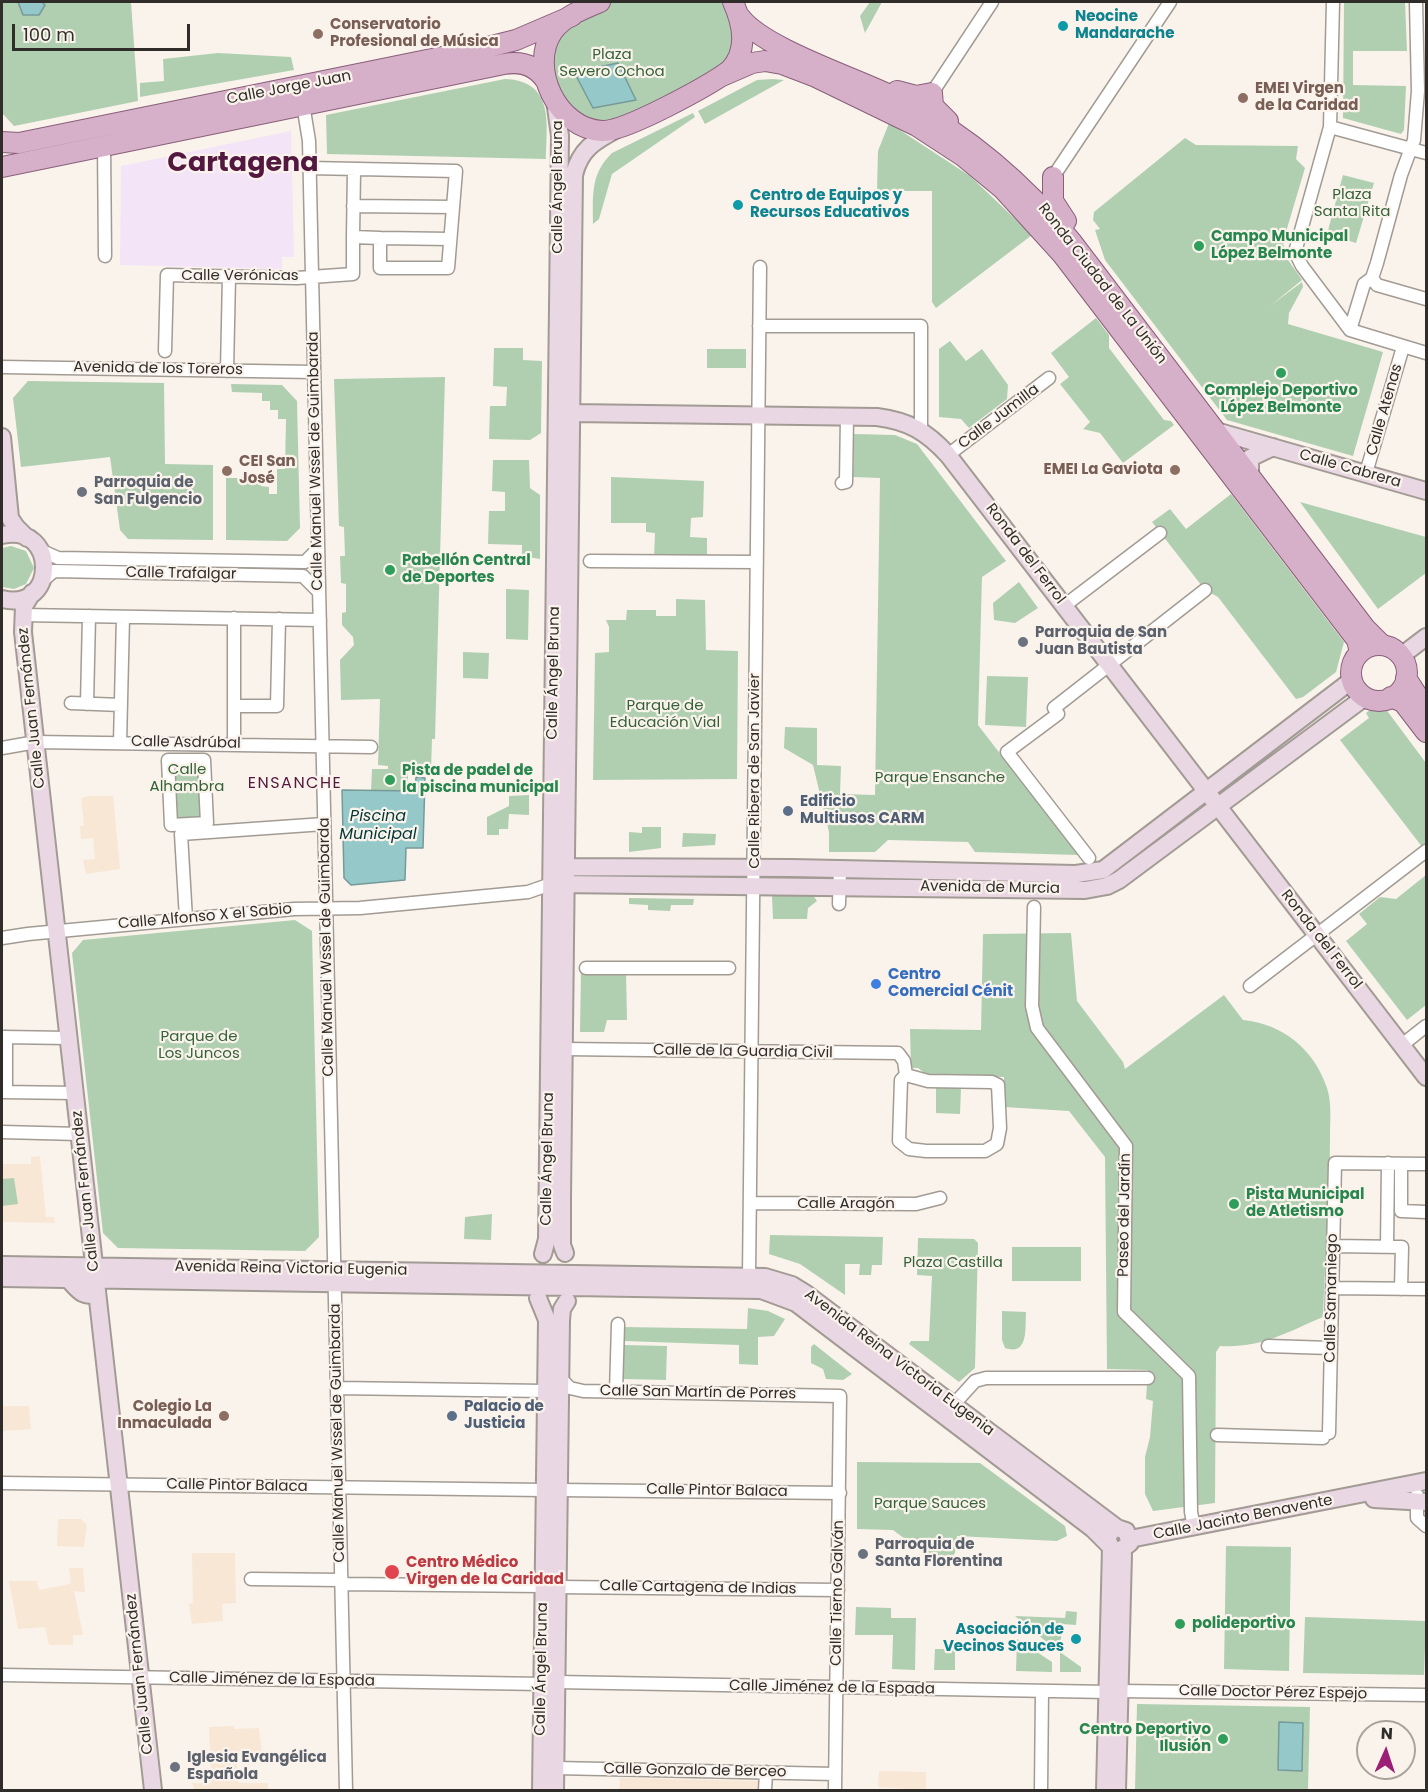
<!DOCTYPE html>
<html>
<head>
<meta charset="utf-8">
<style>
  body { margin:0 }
  #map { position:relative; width:1428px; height:1792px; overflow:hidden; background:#faf3eb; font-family:Poppins,sans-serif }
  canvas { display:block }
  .frame { position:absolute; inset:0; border:3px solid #2f2c29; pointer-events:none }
  .north { position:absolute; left:1356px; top:1720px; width:60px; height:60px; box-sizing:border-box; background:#faf3eb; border:2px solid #a9a39d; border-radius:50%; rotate:3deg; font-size:16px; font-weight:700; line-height:24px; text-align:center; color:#2f2c29 }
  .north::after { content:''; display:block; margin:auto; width:21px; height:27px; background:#9c1f76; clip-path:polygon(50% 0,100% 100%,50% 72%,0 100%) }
  .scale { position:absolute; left:12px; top:24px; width:178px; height:27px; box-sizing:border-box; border:3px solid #2f2c29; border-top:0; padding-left:8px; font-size:18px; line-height:21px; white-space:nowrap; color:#2f2c29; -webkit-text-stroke:4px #faf3eb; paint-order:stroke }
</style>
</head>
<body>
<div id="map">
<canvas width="1428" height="1792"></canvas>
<div class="frame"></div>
<div class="north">N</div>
<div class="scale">100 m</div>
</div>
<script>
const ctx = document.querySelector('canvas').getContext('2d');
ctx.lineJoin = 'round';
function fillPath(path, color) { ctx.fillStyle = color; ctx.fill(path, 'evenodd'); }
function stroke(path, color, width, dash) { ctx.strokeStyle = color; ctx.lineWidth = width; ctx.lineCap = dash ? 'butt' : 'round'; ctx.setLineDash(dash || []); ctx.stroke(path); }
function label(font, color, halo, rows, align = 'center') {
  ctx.font = font + ' Poppins,sans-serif'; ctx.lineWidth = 4.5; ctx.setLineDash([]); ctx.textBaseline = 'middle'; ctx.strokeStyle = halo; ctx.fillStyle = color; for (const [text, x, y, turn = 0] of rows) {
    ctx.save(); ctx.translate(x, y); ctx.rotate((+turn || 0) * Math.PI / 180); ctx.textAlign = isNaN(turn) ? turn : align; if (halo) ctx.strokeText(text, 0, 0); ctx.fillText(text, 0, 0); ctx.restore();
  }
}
fillPath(new Path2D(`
  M90,796H113L120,869L86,874L83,860L95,859L93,838L81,839L80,826H84L81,798Z
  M40,1156L46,1217H54L55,1223L2,1222V1164H31V1157Z
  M2,1406H29L31,1429L3,1431Z
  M58,1519H81L87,1525L84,1547L57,1546Z
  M192,1553H235L236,1603L222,1604L223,1621L192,1624L189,1604L193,1603Z
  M69,1568H83L85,1592L74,1591L83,1635H73V1645H49L45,1627L18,1629L9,1581H37L39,1590L66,1585L71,1583Z
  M234,1726V1729L259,1728L262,1754L236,1753L239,1783H268V1790H194L192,1783H211L209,1727Z
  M879,1771L926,1772V1790L878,1787Z
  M620,1778L758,1781L757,1790H619Z`), '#f8e7d5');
fillPath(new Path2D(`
  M291,131L294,257H282V269L120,265L121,166Z`), '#f4e4f7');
fillPath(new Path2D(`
  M2,2H131L138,101L14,126L2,113Z
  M600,2H733L739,58L619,128L565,115L546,46Z
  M870,2H882L865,33L860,16Z
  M1344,2H1405L1407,51H1353V85L1406,86L1404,130L1401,134L1343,118Z
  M218,53L291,57L294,70L140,97V83L164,81L163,59Z
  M505,79C554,81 547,122 546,159L327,154L326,115Z
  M773,79L784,80L705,124L698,111L757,80Z
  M693,113L695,117L612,174L599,219L593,224C593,196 590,174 612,153Z
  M889,123L970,176L1032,235L936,308L932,302V191H877L878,151Z
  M1185,138L1196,145L1298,146L1296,159L1305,168L1283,242L1286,257L1302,280L1270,306L1302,282L1303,287L1289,313L1288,324L1383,352L1353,456L1227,420L1105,260L1095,230L1100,229L1093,220L1094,212Z
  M1343,175L1374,183L1356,243L1327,234Z
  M1096,318L1109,335V348L1164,420L1171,421L1174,425L1123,463L1100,433L1083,429L1090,422L1060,384L1069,377L1051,353Z
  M950,341L966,361L982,349L1008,385L1007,399L969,428L961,419L939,417V349Z
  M494,348H523V360L542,361L541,433L530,440L489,439L490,406H506L507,387L493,386Z
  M707,349H746V368H707Z
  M445,377L435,739H432L431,770H408V791H371L372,769H388V766L378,765L380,699L341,700L340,660L354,645L353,637L342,625V613L346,612V584L341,583L340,556H345L344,527L339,526L334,379Z
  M28,381L164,383L165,464L213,465V540L128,539L120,530L110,457L21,467L13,398Z
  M231,384L282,385L297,401L300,528L287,541L226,540V478H261V486L269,487V494H277V469H285L286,419H278V410H270V401H262V393L232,392Z
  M854,434L895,435L917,444L1006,561L982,577L978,725L1078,855L975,852L968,842L888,840L875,852H829V832L813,765L784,748L785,727L817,728V765L841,766L840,794L875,795L880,478L853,477Z
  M493,460H529L530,488L540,495V559L522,556V545L488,544L489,511H505V492L492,491Z
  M611,477L704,481L703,517L691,518L690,537L707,538V559H654L655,533L646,532V523H611Z
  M1231,494L1344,642L1336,672L1303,697L1296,699L1218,597L1205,590L1152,522L1170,509L1186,529Z
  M1300,502L1426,537V573L1378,609Z
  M11,546L26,551L34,568L26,584L14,589L2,587V548Z
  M1019,582L1038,608L1015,623L994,620L993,603Z
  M506,589L529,590L528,640L506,639Z
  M676,599L705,600L706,650L738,651L737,779L593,780L595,653L609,652V627L606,620H626L627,610H656V616H676Z
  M463,652L489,653L488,679L463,678Z
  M987,676L1028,677L1026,727L985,725Z
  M1373,708H1385L1426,763V852L1340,740L1369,718L1366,713Z
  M168,760H204L207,823L171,825Z
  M529,795V815L509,814L508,829H499V835H487V817L509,806V796Z
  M642,827H661V848L629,852V832L642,833Z
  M683,833L716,834L715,845L682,847Z
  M1426,875V1005L1407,1020L1346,941L1367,924L1359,914L1380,897L1396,899Z
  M774,894L813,895L817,901L808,908L807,919H773L772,897Z
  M629,898L694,899L693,905H671L670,911L648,910V905L629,904Z
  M295,920L312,931L319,1237L305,1251L118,1248L103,1233L72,953L83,940Z
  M1071,933L1077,1001L1123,1062L1125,1069L1224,995L1243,1020C1283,1024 1314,1049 1327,1088C1332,1103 1330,1122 1330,1138C1330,1197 1325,1257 1323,1317C1285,1333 1262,1348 1220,1346L1216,1352L1215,1503L1153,1511L1145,1494V1457L1150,1437L1153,1401L1146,1399L1148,1370L1107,1369L1105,1157L1069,1111L1004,1107V1077L927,1075L918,1068H911L910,1029L981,1030L983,934Z
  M581,970L626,971L627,1020H607L604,1032H580Z
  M936,1087L961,1088L960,1114L936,1113Z
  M14,1178L18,1204L2,1206V1179Z
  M492,1214L491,1240L464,1239L465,1217Z
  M770,1235L883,1237L882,1265H872L871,1275H859L860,1264H845V1295L800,1264L769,1254Z
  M918,1238L974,1239L978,1243L975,1368L959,1382L909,1344L911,1341H929L932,1276L917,1275Z
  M1012,1247H1081V1281H1012Z
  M748,1308L768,1311L785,1319L774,1336L758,1337V1365L739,1364V1345L624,1341V1327L747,1329Z
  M1002,1311L1026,1312C1025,1328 1029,1356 1005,1348L1002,1340Z
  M814,1344L852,1374L843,1380L826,1379L823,1369L811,1363V1347Z
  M624,1345L667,1346L666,1380L623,1379Z
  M857,1462L980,1463L1065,1526L1067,1536L1057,1541L957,1536L955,1553L944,1568L893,1530L857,1529Z
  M1226,1546L1291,1547L1289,1671L1224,1669Z
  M856,1607L891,1608V1618H916L915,1670L892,1669L893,1635H855Z
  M1066,1611L1077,1612L1076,1625L1062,1624L1060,1652L1081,1667V1672H1060V1653L1015,1616L1065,1618Z
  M1305,1617L1426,1621L1424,1675L1303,1673Z
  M1017,1639L1052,1662V1672L1016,1671Z
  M935,1649H955V1670H934Z
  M1137,1704L1310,1707L1308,1790H1135Z`), '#b0cfb1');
const water = new Path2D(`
  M18,2H42L45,5L39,15H23Z
  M618,63L636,100L593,108L574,72Z
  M416,777L425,778L423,848H406L405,880L351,885L344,878L342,790L415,791Z
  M1279,1722L1303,1723L1302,1771L1278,1770Z`);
fillPath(water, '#95c9c9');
stroke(water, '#769a99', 1.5);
const street = new Path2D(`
  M1333,2L1330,127L1295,252L1302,266L1350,330L1426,353
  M932,93L992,2
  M303,104L309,141L346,1790
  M1330,127L1426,153
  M104,145L105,256
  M1053,177L1170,2
  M353,206L453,207
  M353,237L354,170
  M380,238L450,239
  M1372,278L1377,285L1426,299
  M759,326H921V429
  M1350,330L1364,284L1372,278L1377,263L1401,175L1414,140L1418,91L1416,2
  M165,351L167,275L297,278L353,274V237L380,238V268H448L456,171L309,168
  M2,367L314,372
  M227,371L229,276
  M948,455L1049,378
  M1366,473L1403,347
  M842,483L846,482L847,416
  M40,550L58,558L305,562L318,549
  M590,561L757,562
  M41,582L54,571L303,576L319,592
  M1064,606L1160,533
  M22,615L320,620
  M234,618V744
  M71,703L121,705
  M87,704L89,616
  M234,706H277L279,619
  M120,743L123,617
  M2,748L36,742L371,747
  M168,760H204L207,823L171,825Z
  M1089,858L1007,752L1058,714L1054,708L1205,590
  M839,904L840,869
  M1034,907L1032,1006L1037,1028L1126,1146L1124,1312L1189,1376L1191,1512L1194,1527
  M186,919L181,834L324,824
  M2,938L28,934L294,909L360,908L528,892L551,884
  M586,968H729
  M1250,986L1426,851
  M2,1037L69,1038
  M1402,1045L1426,1026
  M564,1049L898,1053L904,1061L906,1075L901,1080L899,1141L909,1149L926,1151H985L997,1144L1000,1128L998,1085L992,1082L928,1081L906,1075
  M2,1092L75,1093
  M6,1092V1037
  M2,1132L79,1134
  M1401,1164V1211L1426,1212
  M751,1203L916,1204L940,1198
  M1333,1246L1402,1247L1401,1289
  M1387,1247L1388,1163
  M749,1276L760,267
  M1332,1288L1426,1289
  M1268,1346L1330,1348
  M560,1378L570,1388L583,1391L840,1396L835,1790
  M337,1388L545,1391
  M616,1392L618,1324
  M955,1403L975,1381L986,1378H1148
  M1329,1433L1335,1163L1426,1164
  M1217,1435L1323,1438
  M2,1483L544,1490
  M559,1490L840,1493
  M1417,1495V1518L1426,1526
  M251,1579L342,1580
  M342,1584L543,1586
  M558,1587L838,1590
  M2,1675L542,1684
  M557,1682L1108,1692
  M1120,1691L1426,1695
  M556,1768L835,1774
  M765,1790L766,1772
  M1041,1790L1042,1691`);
const secondary = new Path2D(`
  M571,413L877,417C909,421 927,432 948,455L1426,1077
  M1216,431L1426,491
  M2,437L10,518L16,527L27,538
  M1250,477V458L1273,447
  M2,535C58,522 58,613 2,599
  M32,593L24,606L23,632L153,1790
  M1401,656L1426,637
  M557,867L792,868L1076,874L1103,870L1352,680
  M555,884L1085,890L1107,886L1119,880L1365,697
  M565,1253L562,1245V1197L574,175C580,149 595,141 617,129
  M543,1254L547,1239L560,136L555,100
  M2,1265L765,1277L792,1285L805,1293L1117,1528L1126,1531L1130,1543L1120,1551L1111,1548L1107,1538L1112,1530L1117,1528
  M2,1278L761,1290L796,1303L1093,1529L1108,1544
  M68,1279C77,1288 83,1300 97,1292
  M538,1298L547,1320L541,1790
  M1374,1499L1426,1502
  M1130,1539L1426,1481
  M555,1790L561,1320L562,1309L567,1301
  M1105,1790L1111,1548
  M1117,1790L1123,1554`);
const primary = new Path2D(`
  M600,2C584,9 564,16 553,31C528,67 557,129 602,131C625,132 710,85 730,70C749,50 743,24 733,2
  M740,17C764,50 866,81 906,103C971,138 1024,184 1071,241L1365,628L1382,645
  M722,76L752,63L765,61L782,64L816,77L917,126L963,156L1003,189L1062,254L1357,640L1360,652
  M897,91L916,96L932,93L933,106L948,121
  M2,142L19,143L476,50L516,40L572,16
  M2,167L504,64C521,61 536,65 546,81
  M1053,177V201L1066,221
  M1351 673a28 28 0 1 1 56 0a28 28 0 1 1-56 0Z
  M1406,678L1426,709
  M1391,697L1403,702L1426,732`);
stroke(street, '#a29b94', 15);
stroke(secondary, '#a29b94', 20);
stroke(primary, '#895f7a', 22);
stroke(street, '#fff', 12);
stroke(secondary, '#ead7e4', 16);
stroke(primary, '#d6afc9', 20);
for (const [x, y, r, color] of [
  [1063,26,6,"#0f9aa8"],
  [318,34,6,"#8d6e63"],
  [1243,98,6,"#8d6e63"],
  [738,205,6,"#0f9aa8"],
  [1199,246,6,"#2e9e5b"],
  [1281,373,6,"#2e9e5b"],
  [1175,470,6,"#8d6e63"],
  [227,471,6,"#8d6e63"],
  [82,492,6,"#6b7280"],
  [390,570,6,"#2e9e5b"],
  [1023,642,6,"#6b7280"],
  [390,780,6,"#2e9e5b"],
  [788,811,6,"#5c6f8a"],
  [876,984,6,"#3f7fe0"],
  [1234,1204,6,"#2e9e5b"],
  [224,1416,6,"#8d6e63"],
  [452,1416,6,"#5c6f8a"],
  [863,1554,6,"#6b7280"],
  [392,1572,8,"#e0444e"],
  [1180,1624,6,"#2e9e5b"],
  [1076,1639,6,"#0f9aa8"],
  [1223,1739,6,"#2e9e5b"],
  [175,1767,6,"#6b7280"]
]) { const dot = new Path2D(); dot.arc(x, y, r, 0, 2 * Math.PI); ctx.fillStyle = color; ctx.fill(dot); stroke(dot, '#faf3eb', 2); }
label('bold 15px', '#0d838f', '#faf3eb', [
  ["Neocine",1075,17],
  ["Mandarache",1075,34],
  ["Centro de Equipos y",750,196],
  ["Recursos Educativos",750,213],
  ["Asociación de",1064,1630,"right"],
  ["Vecinos Sauces",1064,1647,"right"]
], 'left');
label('bold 15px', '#785e54', '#faf3eb', [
  ["Conservatorio",330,25],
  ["Profesional de Música",330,42],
  ["EMEI Virgen",1255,89],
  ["de la Caridad",1255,106],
  ["CEI San",239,462],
  ["José",239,479],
  ["EMEI La Gaviota",1163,470,"right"],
  ["Colegio La",212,1407,"right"],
  ["Inmaculada",212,1424,"right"]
], 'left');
label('15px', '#356238', '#faf3eb', [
  ["Plaza",612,55],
  ["Severo Ochoa",612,72],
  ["Plaza",1352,195],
  ["Santa Rita",1352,212],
  ["Parque de",665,706],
  ["Educación Vial",665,723],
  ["Calle",187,770],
  ["Alhambra",187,787],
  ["Parque Ensanche",940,778],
  ["Parque de",199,1037],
  ["Los Juncos",199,1054],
  ["Plaza Castilla",953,1263],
  ["Parque Sauces",930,1504]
]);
label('15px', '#2f2c29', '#faf3eb', [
  ["Calle Jorge Juan",289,88,-11],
  ["Calle Ángel Bruna",558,187,-90],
  ["Calle Verónicas",240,276],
  ["Ronda Ciudad de La Unión",1102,284,52],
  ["Avenida de los Toreros",158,369,1],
  ["Calle Atenas",1385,410,-74],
  ["Calle Jumilla",999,417,-37],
  ["Calle Manuel Wssel de Guimbarda",316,461,-91],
  ["Calle Cabrera",1350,469,16],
  ["Ronda del Ferrol",1025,554,53],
  ["Calle Trafalgar",181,574,1],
  ["Calle Ángel Bruna",554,673,-89],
  ["Calle Juan Fernández",32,708,-96],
  ["Calle Asdrúbal",186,743,1],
  ["Calle Ribera de San Javier",755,771,-90],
  ["Avenida de Murcia",990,888,1],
  ["Calle Alfonso X el Sabio",205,917,-5],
  ["Ronda del Ferrol",1321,940,52],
  ["Calle Manuel Wssel de Guimbarda",327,947,-91],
  ["Calle de la Guardia Civil",743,1052,1],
  ["Calle Ángel Bruna",548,1159,-89],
  ["Calle Juan Fernández",86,1191,-96],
  ["Calle Aragón",846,1204],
  ["Paseo del Jardín",1125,1215,-89],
  ["Avenida Reina Victoria Eugenia",291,1269,1],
  ["Calle Samaniego",1332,1298,-89],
  ["Avenida Reina Victoria Eugenia",899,1363,37],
  ["Calle San Martín de Porres",698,1393,1],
  ["Calle Manuel Wssel de Guimbarda",338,1433,-91],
  ["Calle Pintor Balaca",237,1486,1],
  ["Calle Pintor Balaca",717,1491,1],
  ["Calle Jacinto Benavente",1243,1518,-11],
  ["Calle Cartagena de Indias",698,1588,1],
  ["Calle Tierno Galván",838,1593,-89],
  ["Calle Ángel Bruna",542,1669,-89],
  ["Calle Juan Fernández",140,1674,-96],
  ["Calle Jiménez de la Espada",272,1680,1],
  ["Calle Jiménez de la Espada",832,1688,1],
  ["Calle Doctor Pérez Espejo",1273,1693,1],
  ["Calle Gonzalo de Berceo",695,1771,1]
]);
label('bold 15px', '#27864d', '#faf3eb', [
  ["Campo Municipal",1211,237],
  ["López Belmonte",1211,254],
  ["Complejo Deportivo",1281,391,"center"],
  ["López Belmonte",1281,408,"center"],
  ["Pabellón Central",402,561],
  ["de Deportes",402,578],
  ["Pista de padel de",402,771],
  ["la piscina municipal",402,788],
  ["Pista Municipal",1246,1195],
  ["de Atletismo",1246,1212],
  ["polideportivo",1192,1624],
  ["Centro Deportivo",1211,1730,"right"],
  ["Ilusión",1211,1747,"right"]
], 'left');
label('bold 15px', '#5b616d', '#faf3eb', [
  ["Parroquia de",94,483],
  ["San Fulgencio",94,500],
  ["Parroquia de San",1035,633],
  ["Juan Bautista",1035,650],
  ["Parroquia de",875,1545],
  ["Santa Florentina",875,1562],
  ["Iglesia Evangélica",187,1758],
  ["Española",187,1775]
], 'left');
label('bold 15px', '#4e5e75', '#faf3eb', [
  ["Edificio",800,802],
  ["Multiusos CARM",800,819],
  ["Palacio de",464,1407],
  ["Justicia",464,1424]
], 'left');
label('bold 15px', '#366cbe', '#faf3eb', [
  ["Centro",888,975],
  ["Comercial Cénit",888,992]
], 'left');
label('bold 15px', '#be3a42', '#faf3eb', [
  ["Centro Médico",406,1563],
  ["Virgen de la Caridad",406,1580]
], 'left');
ctx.letterSpacing = '1.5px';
label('16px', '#53183f', '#faf3eb', [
  ["ENSANCHE",295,784]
]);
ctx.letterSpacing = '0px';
label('italic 16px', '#033738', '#faf3eb', [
  ["Piscina",378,817],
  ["Municipal",378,835]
]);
label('bold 27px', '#53183f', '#faf3eb', [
  ["Cartagena",243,164]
]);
</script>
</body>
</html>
